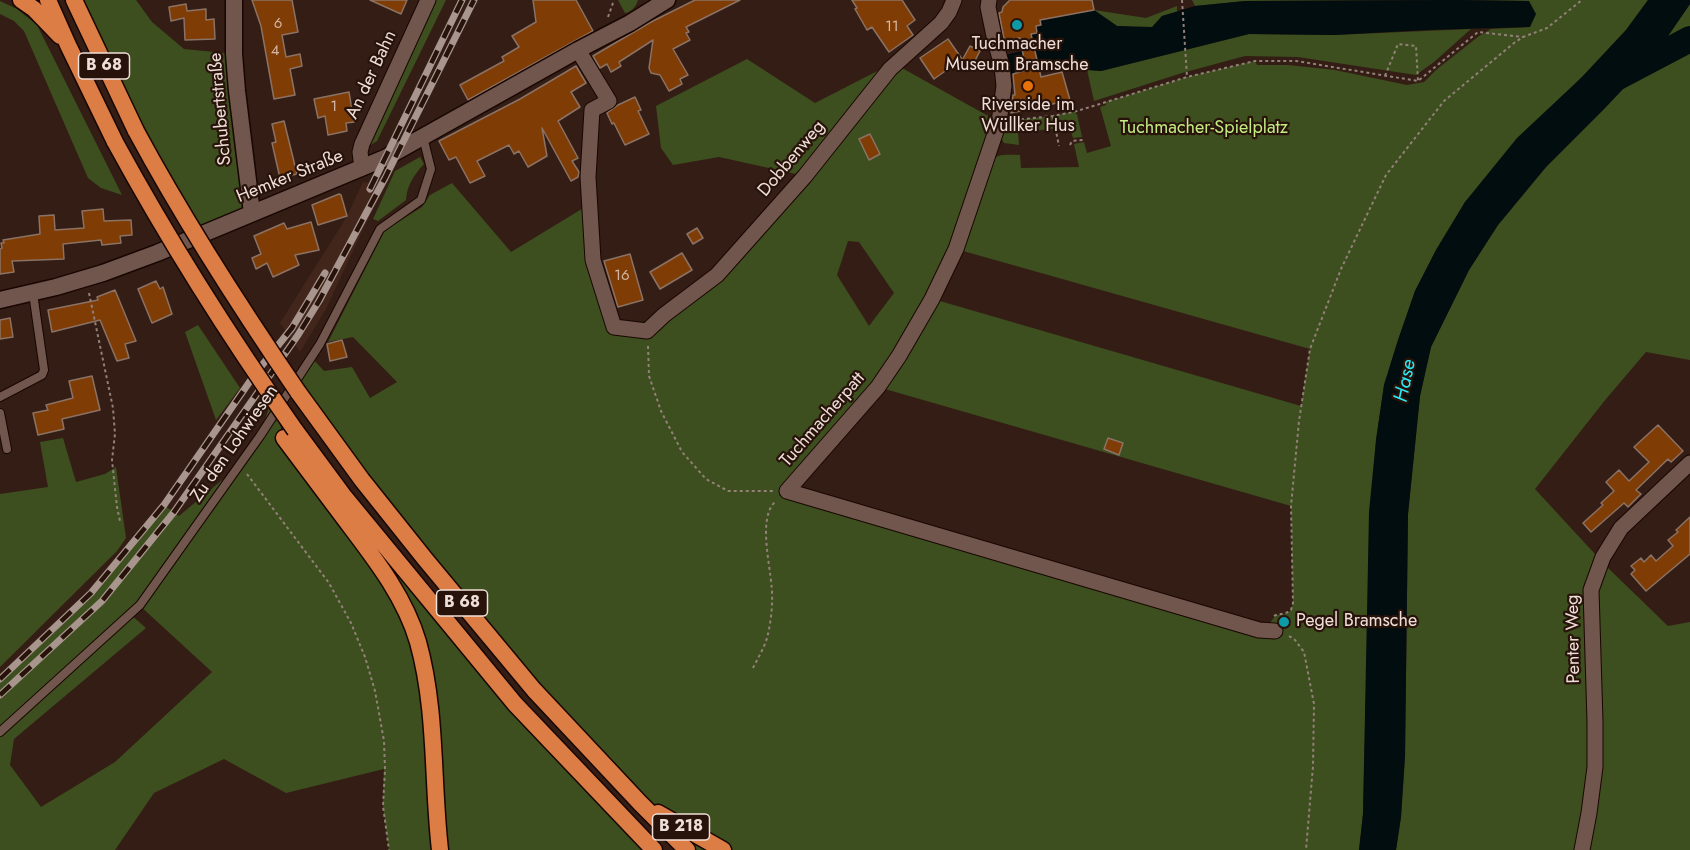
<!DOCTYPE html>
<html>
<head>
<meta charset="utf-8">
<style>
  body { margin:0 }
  canvas { display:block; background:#331d14 }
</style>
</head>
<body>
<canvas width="1690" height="850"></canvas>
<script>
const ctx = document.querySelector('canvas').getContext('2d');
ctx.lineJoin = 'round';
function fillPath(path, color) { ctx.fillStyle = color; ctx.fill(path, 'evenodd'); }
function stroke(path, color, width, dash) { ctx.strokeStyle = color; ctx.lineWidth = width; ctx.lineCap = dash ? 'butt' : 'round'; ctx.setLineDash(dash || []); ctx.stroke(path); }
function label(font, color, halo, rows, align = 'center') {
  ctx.font = font + ' Jost,sans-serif'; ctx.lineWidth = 4.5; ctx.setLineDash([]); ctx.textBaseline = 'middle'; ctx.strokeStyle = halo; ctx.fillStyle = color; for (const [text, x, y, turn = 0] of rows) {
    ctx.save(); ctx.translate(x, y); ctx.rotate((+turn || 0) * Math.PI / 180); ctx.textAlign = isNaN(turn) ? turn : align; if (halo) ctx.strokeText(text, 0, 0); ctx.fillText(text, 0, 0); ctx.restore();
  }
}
fillPath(new Path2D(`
  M385,178L389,179L366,223L326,309L300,352L280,323L346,218L363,182L373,183Z`), '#42261b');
fillPath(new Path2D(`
  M74,0H136L152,22L184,49L234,54L252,213L196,237Z
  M428,0H446L377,141L360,152Z
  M618,0H638C636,6 632,12 625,13Z
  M1192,0H1396L1245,1L1195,6Z
  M1457,0H1648L1626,30L1465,202L1436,250L1415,291L1398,340L1384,385L1376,440L1368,614L1363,814L1359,850H687L534,690L293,384L311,357L324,371L352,367L370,398L397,382L353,337L328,342L385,230L422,207L430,195L452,183L511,252L590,204L614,327L647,331L717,275L805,176L719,157L673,165L661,148L656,106L747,59L815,103L893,63L999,122L1053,116L1077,111L1075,114H1077L1082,137L1073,138L1069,126L1052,129L1018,132L1019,145L1004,143L1001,138L990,161C999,153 1008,155 1020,155L1021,168L1079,167L1074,144L1084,142L1087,153L1111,146L1100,107L1106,105V102L1187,77L1255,61L1257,65H1288L1335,70L1407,85L1424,82L1436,70L1479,36L1491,29L1530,27L1529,1ZM848,241L859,242L894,293L869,326L837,275ZM956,249L1310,349L1301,406L933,299ZM878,387L1291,506L1293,603L1291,610L1286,614L1276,615L1269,624L1259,630L787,490Z
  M0,1L17,9L37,25L122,195L101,188L88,178L24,31L14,21L0,14Z
  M1690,4V360L1646,352L1606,399L1535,489L1606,566L1668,626L1690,622V850H1396L1401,817L1405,756L1408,514L1420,396L1431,347L1469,270L1498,225L1546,167L1605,108L1655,55Z
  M1177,6V12L1162,16L1152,28L1117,26L1094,10L1146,18Z
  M1471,29L1434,62L1416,75L1298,57L1245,56L1182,73L1094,101L1087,70L1101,71L1249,34L1334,35Z
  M420,157L424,164C414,175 407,185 406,200L378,221L373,219L395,171Z
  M198,325L240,388L216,420L185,332Z
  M272,398L284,438L654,850H389L383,806L384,769L286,793L224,759L154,793L115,850H0V679L91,593L164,505L179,516L240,465L260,436ZM139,605L212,672L115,762L41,807L10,765L14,739L146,628L130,614Z
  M63,438L76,482L105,474L116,467L126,538L117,551L0,667V494L48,487L40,442Z`), '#3d4e1f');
fillPath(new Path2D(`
  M1457,0L1529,1L1536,14L1530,27L1427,30L1334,35L1249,34L1101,71L1064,68L1061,60L1009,75L1005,55L1034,48L1031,34L1037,32L1036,26L1041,25L1040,20L1094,10L1117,26L1152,27L1162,16L1195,6L1245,1Z
  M1648,0H1690V4L1655,55L1605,108L1546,167L1498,225L1469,270L1431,347L1420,396L1408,514L1405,756L1401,817L1396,850H1359L1363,814L1369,512L1376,440L1384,385L1398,340L1415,291L1436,250L1465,202L1517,138L1582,77L1626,30Z`), '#010d0e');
stroke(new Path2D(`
  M1618,77L1690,39`), '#010d0e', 26);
const building = new Path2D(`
  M252,0H292L298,32L282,35L286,57L300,54L302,66L290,69L295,95L274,99L261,26Z
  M370,0H407L401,14Z
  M533,0H576L593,31L468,100L460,85L504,61L502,57L519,47L512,36L536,22Z
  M695,0H740L686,27L689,32L686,33L690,40L673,49L688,75L680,79L682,84L669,91L660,75L651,73L649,68L653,40L619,62L621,66L611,72L607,64L600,68L593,56L651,22Z
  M852,0H902L915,20L907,26L913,35L889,52L872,27L867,30L855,9L857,8Z
  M1010,0H1092L1094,10L1040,20L1041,25L1036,26L1037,33L1031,34L1041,77L1062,72L1072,107L1059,110L1057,103L1011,113L1013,95H1015L1013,74L1026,70L1020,38L1005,40L1004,39L999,13L1002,12L1003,7Z
  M186,4L187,11L206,9V20L214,19L215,39L185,40L184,18L171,21L169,7Z
  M948,39L962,59L934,79L920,58Z
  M970,46L980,51L970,70L960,64Z
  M576,66L586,83L571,92L580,107L558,121L578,158L572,161L579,172L578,177L571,181L542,128L547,156L528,167L519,151L514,154L509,145L477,161L485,176L470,183L456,157L449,160L439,141L520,99Z
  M349,92L354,122L346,123L347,131L328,135L325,116L318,118L314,99Z
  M635,97L641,110L638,111L649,134L625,145L614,123L612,124L607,113L618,105Z
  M284,121L297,174L280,178L272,143L276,142L272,124Z
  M870,134L880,154L869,160L859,139Z
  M339,194L341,195L347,216L318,225L312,205Z
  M103,209L104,221L131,220L132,235L120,236L121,243L102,245L101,240L63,244L64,259L12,261L14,272L0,274V249L2,248L1,243H4L3,240L40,234L39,216L54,215L55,230L84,228L82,211Z
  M311,222L319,250L295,255L299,265L273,277L267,263L256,269L252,258L261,254L254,236L284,223L287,229Z
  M697,228L703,238L693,244L687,234Z
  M682,253L692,270L660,289L650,272Z
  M630,254L643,300L618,307L604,261Z
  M156,281L160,289L163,287L172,314L152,323L138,289Z
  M115,290L136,341L125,344L129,358L117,361L100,320L52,332L48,310L98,300L97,297Z
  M10,318L13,337L0,339V320Z
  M342,340L347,357L330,361L327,344Z
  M92,376L100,410L62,419L64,429L38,435L33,413L48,410L46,405L73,398L69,381Z
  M1658,425L1683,451L1671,462L1668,459L1636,490L1641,494L1628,507L1624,503L1591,532L1583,523L1603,505L1601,503L1614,491L1606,482L1619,470L1629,481L1649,462L1634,447Z
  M1108,438L1123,443L1119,455L1104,449Z
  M1690,517V554L1646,591L1631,574L1635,570L1631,566L1641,558L1644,562L1651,555L1656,561L1673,546L1668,540L1678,532L1676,530Z`);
fillPath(building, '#7f3c05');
stroke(building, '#8b7264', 1.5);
const service = new Path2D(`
  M0,397L42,375L44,370L33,293
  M0,413L7,449
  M0,732L140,605L260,436L320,344L380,229L421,200L431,169L423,137`);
const minor = new Path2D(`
  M989,0L988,7L995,41L1002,66L1004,86L999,122L956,249L932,299L899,356L878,387L787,491L1259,630L1275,631
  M578,50L609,101L592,110L588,177L593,260L614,327L647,331L664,315L717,275L805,176L890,69L941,23L949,12L954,0
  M362,168L360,152L362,144L428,0
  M1582,850L1589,813L1595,767V722L1591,590L1603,557L1621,528L1690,463`);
const secondary = new Path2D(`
  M234,0V54L237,91L252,213
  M0,300L56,287L103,273L157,253L385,158L578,50L630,23L667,0`);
const trunk = new Path2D(`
  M21,0L34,9L60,36
  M48,0L68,45L115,142
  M74,0L136,131
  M298,392L362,480L425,559L534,690L640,803L687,850
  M295,430L343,495L515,704L654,850
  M284,438C303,463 322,489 341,514C371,554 404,594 418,642C437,710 432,781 440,850
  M658,813L723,850`);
stroke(service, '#190602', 10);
stroke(minor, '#190602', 17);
stroke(secondary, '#190602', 19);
stroke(trunk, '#190602', 19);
stroke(new Path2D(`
  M1182,0L1187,77
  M608,17L614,0
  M1385,76L1398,44L1416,46L1418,81
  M1053,116L1059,146
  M1015,120L1053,116L1077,111L1187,77L1255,61H1296L1418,81L1478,32L1523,37
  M1070,145L1072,141L1083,140
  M89,293L113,408L115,434L112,460L117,507L120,521
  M648,346L649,376L661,411L682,452L706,479L728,491H774
  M247,474L329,583L351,623L365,657L375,691L384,741L385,769L383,806L389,850
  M1274,616C1279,613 1285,615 1291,610L1293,603L1291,506L1299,421L1310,349L1341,269L1386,175L1444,101L1514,43L1523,37L1547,28L1582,0
  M1289,636L1295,640L1304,652L1314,704L1313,766L1306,850
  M753,668C758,658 764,648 767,638C770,627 772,612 772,601C774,575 755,519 776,501`), '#938078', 2, [3, 3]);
stroke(service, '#70564c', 8);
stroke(minor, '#70564c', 15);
stroke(secondary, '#70564c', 16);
stroke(trunk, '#dc7d46', 16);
const rail = new Path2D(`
  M370,189L462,0
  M0,679L91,593L164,505L255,374L292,328L325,273
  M0,695L102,601L174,512L298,335L319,301L385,178L474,0`);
stroke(rail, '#a8968e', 7);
stroke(rail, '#28130b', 4.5, [14]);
const trunkBridge = new Path2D(`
  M136,131C185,222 240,307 298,392
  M115,142C170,243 229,336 295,430`);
stroke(trunkBridge, '#190602', 19, []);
stroke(trunkBridge, '#dc7d46', 16);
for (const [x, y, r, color] of [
  [1017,25,6,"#0f9aa8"],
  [1028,86,6,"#e8710a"],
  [1284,622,6,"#0f9aa8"]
]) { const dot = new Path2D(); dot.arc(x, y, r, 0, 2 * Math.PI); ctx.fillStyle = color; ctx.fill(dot); stroke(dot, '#28130b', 2); }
label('15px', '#d3b6a4', null, [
  ["6",278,24],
  ["11",892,27],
  ["4",275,51],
  ["1",334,107],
  ["16",622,276]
]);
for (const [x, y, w] of [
  [104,66,51],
  [462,603,51],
  [681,827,57]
]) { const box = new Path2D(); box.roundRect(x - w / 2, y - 13, w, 26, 4.5); ctx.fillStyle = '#28130b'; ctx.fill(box); stroke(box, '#efdfd9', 1.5); }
label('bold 16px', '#efdfd9', null, [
  ["B 68",104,66],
  ["B 68",462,603],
  ["B 218",681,827]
]);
label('18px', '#efdfd9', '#28130b', [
  ["Tuchmacher",1017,45],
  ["Museum Bramsche",1017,66],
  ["Riverside im",1028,106],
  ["Wüllker Hus",1028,127],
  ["Pegel Bramsche",1296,622,"left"]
]);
label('18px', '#efdfd9', '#28130b', [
  ["An der Bahn",372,75,-65],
  ["Schubertstraße",221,109,-95],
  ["Dobbenweg",792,159,-50],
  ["Hemker Straße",290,177,-22],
  ["Tuchmacherpatt",823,420,-49],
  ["Zu den Lohwiesen",235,444,-55],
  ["Penter Weg",1574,639,-91]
]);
label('18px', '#c2eb82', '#28130b', [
  ["Tuchmacher-Spielplatz",1204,129]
]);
label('italic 20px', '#29ecf4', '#28130b', [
  ["Hase",1406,381,-78]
]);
</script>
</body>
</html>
